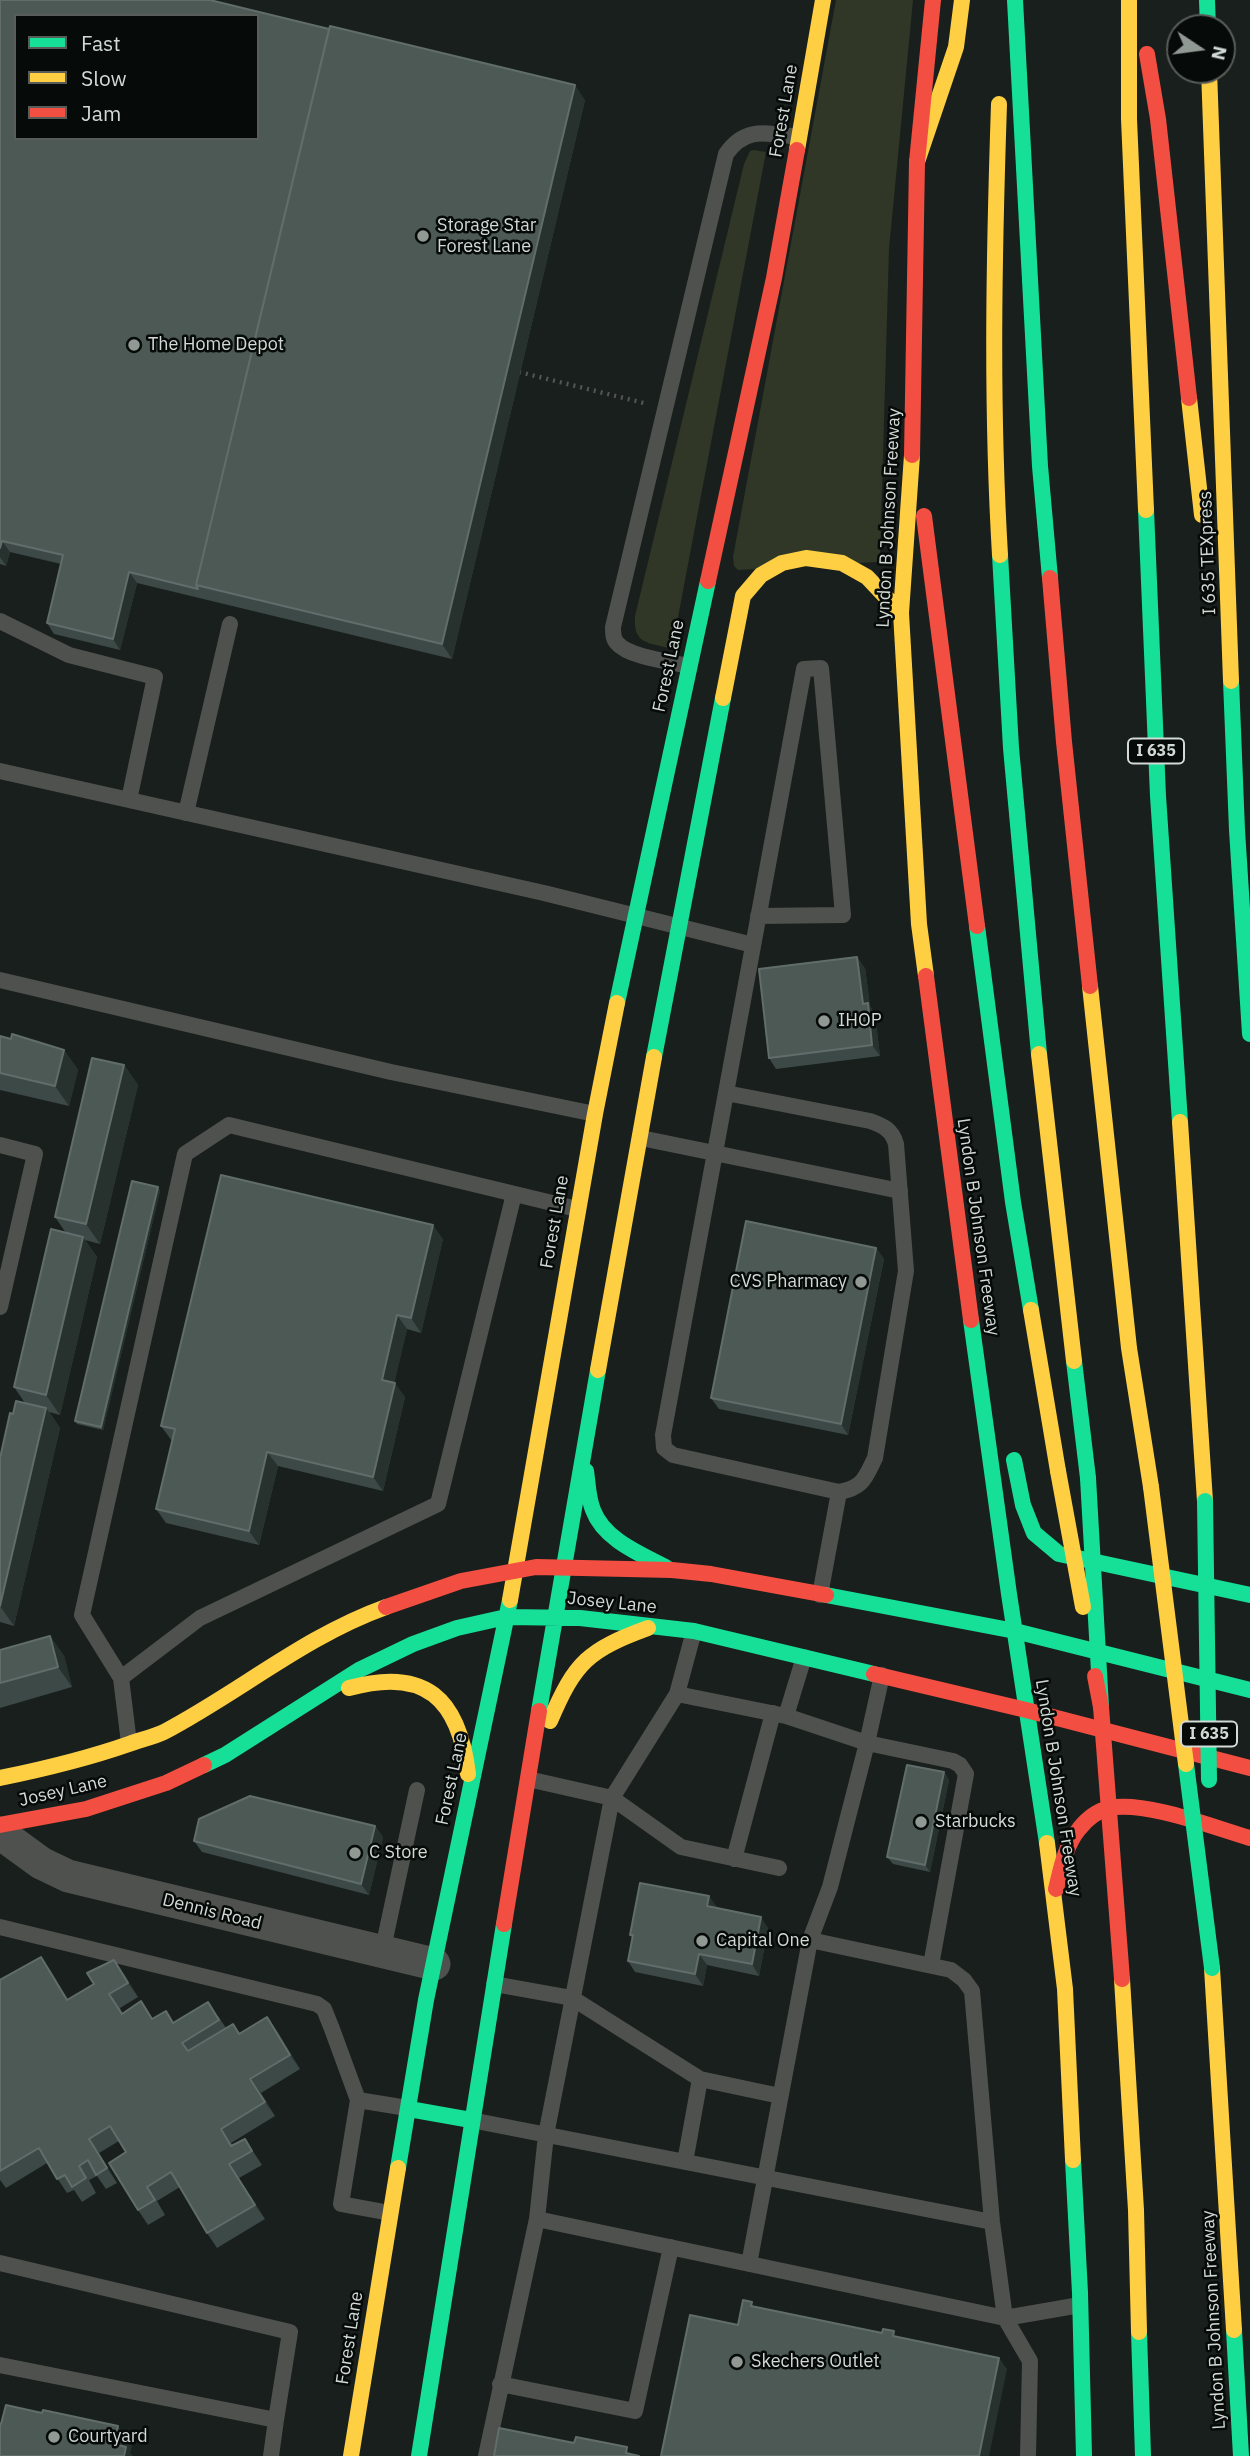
<!DOCTYPE html>
<html>
<head>
<meta charset="utf-8">
<style>
  body { margin:0 }
  #map { position:relative; width:1250px; height:2456px; overflow:hidden; background:#191f1c; font-family:"IBM Plex Sans",sans-serif }
  canvas { display:block }
  .legend { position:absolute; left:14px; top:14px; width:245px; height:126px; box-sizing:border-box; background:#060a08; border:2px solid #585d5a; margin:0; padding:9px 12px; list-style:none; font-size:21px; color:#d2dad6 }
  .legend li { display:flex; align-items:center; gap:14px; height:35px }
  .legend b { width:35px; border:2px solid #585d5a }
  .north { position:absolute; left:1166px; top:14px; width:70px; height:70px; box-sizing:border-box; background:#060a08; border:2px solid #585d5a; border-radius:50%; rotate:103deg; font-size:19px; font-weight:700; line-height:28px; text-align:center; color:#d2dad6 }
  .north::after { content:''; display:block; margin:auto; width:24px; height:32px; background:#919995; clip-path:polygon(50% 0,100% 100%,50% 72%,0 100%) }
</style>
</head>
<body>
<div id="map">
<canvas width="1250" height="2456"></canvas>
<ul class="legend">
<li><b style="height:9px;background:#16e098"></b>Fast</li>
<li><b style="height:9px;background:#ffcf43"></b>Slow</li>
<li><b style="height:9px;background:#f24e42"></b>Jam</li>
</ul>
<div class="north">N</div>
</div>
<script>
const ctx = document.querySelector('canvas').getContext('2d');
ctx.lineJoin = 'round';
function fillPath(path, color) { ctx.fillStyle = color; ctx.fill(path, 'evenodd'); }
function stroke(path, color, width, dash) { ctx.strokeStyle = color; ctx.lineWidth = width; ctx.lineCap = dash ? 'butt' : 'round'; ctx.setLineDash(dash || []); ctx.stroke(path); }
function label(font, color, halo, rows, align = 'center') {
  ctx.font = font + ' "IBM Plex Sans",sans-serif'; ctx.lineWidth = 5; ctx.setLineDash([]); ctx.textBaseline = 'middle'; ctx.strokeStyle = halo; ctx.fillStyle = color; for (const [text, x, y, turn = 0] of rows) {
    ctx.save(); ctx.translate(x, y); ctx.rotate((+turn || 0) * Math.PI / 180); ctx.textAlign = isNaN(turn) ? turn : align; if (halo) ctx.strokeText(text, 0, 0); ctx.fillText(text, 0, 0); ctx.restore();
  }
}
fillPath(new Path2D(`
  M836,0H913L889,249L880,558L877,562L738,570L734,566L733,557Z
  M754,150L766,152L672,649C648,642 633,645 635,616L744,164L750,151Z`), '#303726');
stroke(new Path2D(`
  M519,372L644,403`), '#535654', 4.5, [2, 5]);
stroke(new Path2D(`
  M0,621L69,655L155,677L129,800
  M689,666C672,662 628,657 617,643C613,639 613,633 613,627L726,154C746,125 768,134 799,137
  M0,771L544,893L753,945
  M186,813L230,624
  M0,980L391,1072L595,1114
  M726,1093L870,1121C884,1126 892,1130 896,1144L906,1271L875,1458C865,1478 863,1488 839,1492L673,1455L664,1448L663,1435L804,669L821,668L843,915L758,916
  M641,1138L900,1191
  M0,1145L35,1154L0,1307
  M820,1595L839,1492
  M882,1675L867,1743L953,1761L960,1765L966,1774L931,1965
  M121,1678L200,1618L438,1504L514,1194
  M677,1694L786,1716L867,1743L830,1887L810,1940L749,2264
  M786,1716L804,1657
  M129,1743L121,1678L82,1615L185,1154L229,1125L577,1209
  M528,1779L612,1798L677,1694L694,1631
  M734,1859L773,1713
  M0,1927L317,2004L324,2009L332,2029L358,2100L341,2204L390,2213
  M810,1940L951,1970L964,1980L972,1991L992,2222L1005,2318L1030,2361L1028,2456
  M382,1953L417,1790
  M494,1984L572,1998L700,2079L780,2096
  M358,2100L407,2108
  M471,2120L992,2222
  M685,2162L700,2079
  M537,2219L1005,2318L1080,2305
  M0,2263L290,2332L276,2420
  M0,2365L276,2420L271,2456
  M500,2384L635,2411L671,2247
  M486,2456L537,2219L546,2135L612,1798L681,1847L779,1868`), '#4f514f', 16);
stroke(new Path2D(`
  M0,1833L41,1863L68,1876L434,1964`), '#4f514f', 33);
stroke(new Path2D(`
  M1015,0L1040,466L1050,578
  M1207,0L1208,28
  M1146,510L1158,796L1180,1122
  M1000,555L1011,748L1039,1054
  M1231,681L1237,830L1250,1034
  M977,926L1013,1202L1031,1310
  M617,1003L708,581
  M654,1057L723,698
  M971,1320L1009,1594L1047,1843
  M1074,1361L1088,1478
  M1014,1460L1023,1505L1034,1533L1059,1554L1250,1595
  M586,1471C588,1484 588,1498 593,1510C604,1540 641,1554 667,1568
  M826,1595L1015,1631L1250,1690
  M539,1711L598,1370
  M204,1765L225,1755L359,1670L413,1644L457,1628L506,1617L580,1618L694,1631L874,1674
  M409,2109L471,2120
  M1073,2160L1080,2293L1084,2456
  M398,2168L426,2000L510,1600
  M1234,2330L1241,2456
  M1139,2332L1143,2456
  M419,2456L504,1924`), '#16e098', 16);
stroke(new Path2D(`
  M1129,0V119L1146,510
  M1209,70L1231,681
  M999,104C994,255 991,404 1000,555
  M797,150L823,0
  M917,162L956,47L962,0
  M1189,398L1202,515
  M912,455L901,613L919,924L926,976
  M723,698L743,596L761,575L782,563L806,558L842,563L867,577L901,613
  M1090,986L1129,1348L1151,1487
  M1039,1054L1074,1361
  M1180,1122L1205,1501
  M1031,1310L1058,1471
  M598,1370L654,1057
  M510,1600L595,1114L617,1003
  M349,1688C425,1667 459,1698 468,1774
  M550,1721C575,1662 588,1650 648,1628
  M0,1778C44,1769 86,1759 129,1744C140,1740 153,1737 164,1732C240,1692 305,1636 386,1607
  M1047,1843L1065,1989L1073,2160
  M1212,1968L1234,2330
  M1122,1979L1136,2210L1139,2332
  M351,2456L398,2168`), '#ffcf43', 16);
stroke(new Path2D(`
  M1147,54L1158,119L1189,398
  M912,455L917,162L933,0
  M924,516L977,926
  M1050,578L1064,742L1090,986
  M708,581L774,278L797,150
  M926,976L971,1320
  M386,1607L461,1581L536,1567L672,1570L711,1574L826,1595
  M874,1674L1026,1710L1250,1768
  M0,1825L86,1809L166,1783L204,1765
  M1056,1889C1061,1869 1065,1846 1079,1829C1086,1820 1097,1811 1109,1808C1147,1801 1212,1827 1250,1838
  M504,1924L539,1711`), '#f24e42', 16);
stroke(new Path2D(`
  M1088,1478L1101,1707
  M1205,1501L1209,1780
  M1186,1764L1212,1968`), '#16e098', 16);
stroke(new Path2D(`
  M1058,1471L1083,1607
  M1151,1487L1186,1764`), '#ffcf43', 16);
stroke(new Path2D(`
  M1095,1676L1101,1707L1122,1979`), '#f24e42', 16);
fillPath(new Path2D(`
  M0,0L585,100L452,659L137,583L120,650L54,634L47,623L61,564L10,552L6,566L0,564Z
  M865,968L870,1006L875,1015L880,1056L776,1069L769,1058Z
  M0,1036L64,1050L78,1070L69,1106L0,1090Z
  M124,1065L138,1085L100,1244L85,1240L97,1257L60,1415L49,1412L60,1428L14,1626L0,1622V1458L13,1414L25,1403L14,1387L66,1233L55,1217Z
  M158,1187L160,1191L103,1430L77,1424L75,1421Z
  M443,1239L421,1333L407,1329L394,1383L405,1397L383,1491L278,1466L259,1545L166,1523L156,1509L172,1441L161,1426Z
  M876,1248L884,1259L848,1435L719,1409L711,1398Z
  M50,1636L64,1656L72,1687L0,1708V1650Z
  M944,1772L949,1780L930,1872L893,1864L887,1857Z
  M375,1826L383,1837L369,1895L202,1852L194,1841Z
  M717,1907L768,1928L759,1976L707,1965L703,1986L635,1972L628,1961L632,1938L630,1935Z
  M41,1957L68,1999L124,1974L138,1997L120,2008L122,2013L174,2023L218,2016L226,2028L233,2024L240,2033L277,2031L300,2069L261,2093L275,2116L231,2143L233,2146L245,2139L262,2165L239,2178L265,2219L217,2248L207,2233L180,2187L157,2201L165,2215L148,2225L138,2210L126,2152L119,2141L99,2153L117,2183L106,2189L97,2176L89,2180L96,2193L82,2202L74,2190L67,2193L47,2163L6,2188L0,2180V1978L1,1980Z`), '#3c4946');
fillPath(new Path2D(`
  M575,85L585,100L452,659L442,644Z
  M2,541L10,552L6,566L0,557V548Z
  M129,572L137,583L120,650L113,639Z
  M857,957L865,968L870,1006L875,1015L880,1056L872,1045L863,1004Z
  M64,1050L78,1070L69,1106L55,1086Z
  M124,1065L138,1085L100,1244L86,1224Z
  M158,1187L160,1191L103,1430L101,1427Z
  M433,1225L443,1239L421,1333L411,1318Z
  M83,1237L97,1257L60,1415L46,1395Z
  M876,1248L884,1259L848,1435L841,1424Z
  M397,1315L407,1329L392,1394L382,1380Z
  M395,1383L405,1397L383,1491L373,1477Z
  M46,1408L60,1428L14,1626L0,1606Z
  M267,1452L278,1466L259,1545L249,1531Z
  M50,1636L64,1656L72,1687L58,1667Z
  M944,1772L949,1780L930,1872L925,1865Z
  M375,1826L383,1837L369,1895L361,1884Z
  M709,1896L717,1907L715,1917L707,1906Z
  M761,1917L768,1928L759,1976L752,1964Z
  M699,1954L707,1965L703,1986L695,1974Z
  M41,1957L51,1971L77,2014L67,2000Z
  M114,1960L124,1974L138,1997L128,1983Z
  M267,2017L277,2031L300,2069L290,2055Z
  M250,2079L261,2093L275,2116L265,2102Z
  M89,2139L99,2153L117,2183L107,2168Z
  M229,2164L239,2178L265,2219L255,2205Z
  M999,2358L1007,2369L989,2456H979Z
  M118,2426L132,2446L130,2453L133,2456H122L114,2444Z`), '#27322f');
const building = new Path2D(`
  M0,0H210L329,29L196,585L198,589L129,572L113,639L47,623L63,555L2,541L0,548ZM16,16H257V138H16Z
  M330,26L575,85L442,644L196,585Z
  M857,957L863,1004L868,1003L872,1045L769,1058L759,969Z
  M12,1034L64,1050L55,1086L0,1073V1036L11,1039Z
  M92,1058L124,1065L86,1224L55,1217Z
  M221,1175L433,1225L411,1318L397,1315L382,1380L395,1383L373,1477L267,1452L249,1531L156,1509L175,1429L161,1426Z
  M132,1181L158,1187L101,1427L75,1421Z
  M746,1221L876,1248L841,1424L711,1398Z
  M51,1229L83,1237L46,1395L14,1387Z
  M16,1401L46,1408L0,1606V1458L10,1413L13,1414Z
  M50,1636L58,1667L0,1683V1650Z
  M907,1765L944,1772L925,1865L887,1857Z
  M250,1796L375,1826L361,1884L194,1841L199,1819Z
  M640,1883L709,1896L707,1906L761,1917L752,1964L699,1954L695,1974L628,1961L633,1935H630Z
  M41,1957L67,2000L94,1984L87,1973L114,1960L128,1983L109,1994L122,2014L141,2001L152,2019L166,2011L173,2023L208,2002L219,2020L182,2043L188,2051L233,2024L239,2034L267,2017L290,2055L250,2079L265,2102L221,2129L231,2146L245,2139L252,2151L229,2164L255,2205L207,2233L171,2172L147,2187L155,2200L138,2210L109,2163L126,2152L110,2126L89,2139L107,2168L96,2175L88,2160L79,2166L86,2178L72,2187L65,2175L57,2179L39,2148L0,2171V1980Z
  M743,2300L752,2302L751,2306L882,2333L883,2329L894,2331L893,2336L999,2358L979,2456H661L690,2315L738,2325Z
  M6,2405L42,2413L43,2410L118,2426L114,2444L126,2447L124,2456H0V2424H1Z
  M499,2428L574,2443L576,2437L627,2447L626,2453L639,2456H494Z`);
fillPath(building, '#4c5955');
stroke(building, '#616d6a', 2);
for (const [x, y, r, color] of [
  [423,236,7,"#919995"],
  [134,345,7,"#919995"],
  [824,1021,7,"#919995"],
  [861,1282,7,"#919995"],
  [921,1822,7,"#919995"],
  [355,1853,7,"#919995"],
  [702,1941,7,"#919995"],
  [737,2362,7,"#919995"],
  [54,2437,7,"#919995"]
]) { const dot = new Path2D(); dot.arc(x, y, r, 0, 2 * Math.PI); ctx.fillStyle = color; ctx.fill(dot); stroke(dot, '#060a08', 2.5); }
for (const [x, y, w] of [
  [1156,751,56],
  [1209,1734,56]
]) { const box = new Path2D(); box.roundRect(x - w / 2, y - 12.5, w, 25, 5); ctx.fillStyle = '#060a08'; ctx.fill(box); stroke(box, '#d2dad6', 2); }
label('bold 16px', '#d2dad6', null, [
  ["I 635",1156,751],
  ["I 635",1209,1734]
]);
label('18px', '#d2dad6', '#060a08', [
  ["Forest Lane",784,111,-80],
  ["Lyndon B Johnson Freeway",889,518,-87],
  ["I 635 TEXpress",1208,553,-92],
  ["Forest Lane",669,666,-78],
  ["Forest Lane",555,1222,-80],
  ["Lyndon B Johnson Freeway",978,1227,82],
  ["Josey Lane",612,1603,6],
  ["Forest Lane",452,1779,-78],
  ["Lyndon B Johnson Freeway",1058,1788,81],
  ["Josey Lane",63,1791,-13],
  ["Dennis Road",212,1912,14],
  ["Lyndon B Johnson Freeway",1214,2320,-93],
  ["Forest Lane",350,2338,-81]
]);
label('18px', '#d2dad6', '#060a08', [
  ["Storage Star",437,226],
  ["Forest Lane",437,247],
  ["The Home Depot",148,345],
  ["IHOP",838,1021],
  ["CVS Pharmacy",847,1282,"right"],
  ["Starbucks",935,1822],
  ["C Store",369,1853],
  ["Capital One",716,1941],
  ["Skechers Outlet",751,2362],
  ["Courtyard",68,2437]
], 'left');
</script>
</body>
</html>
